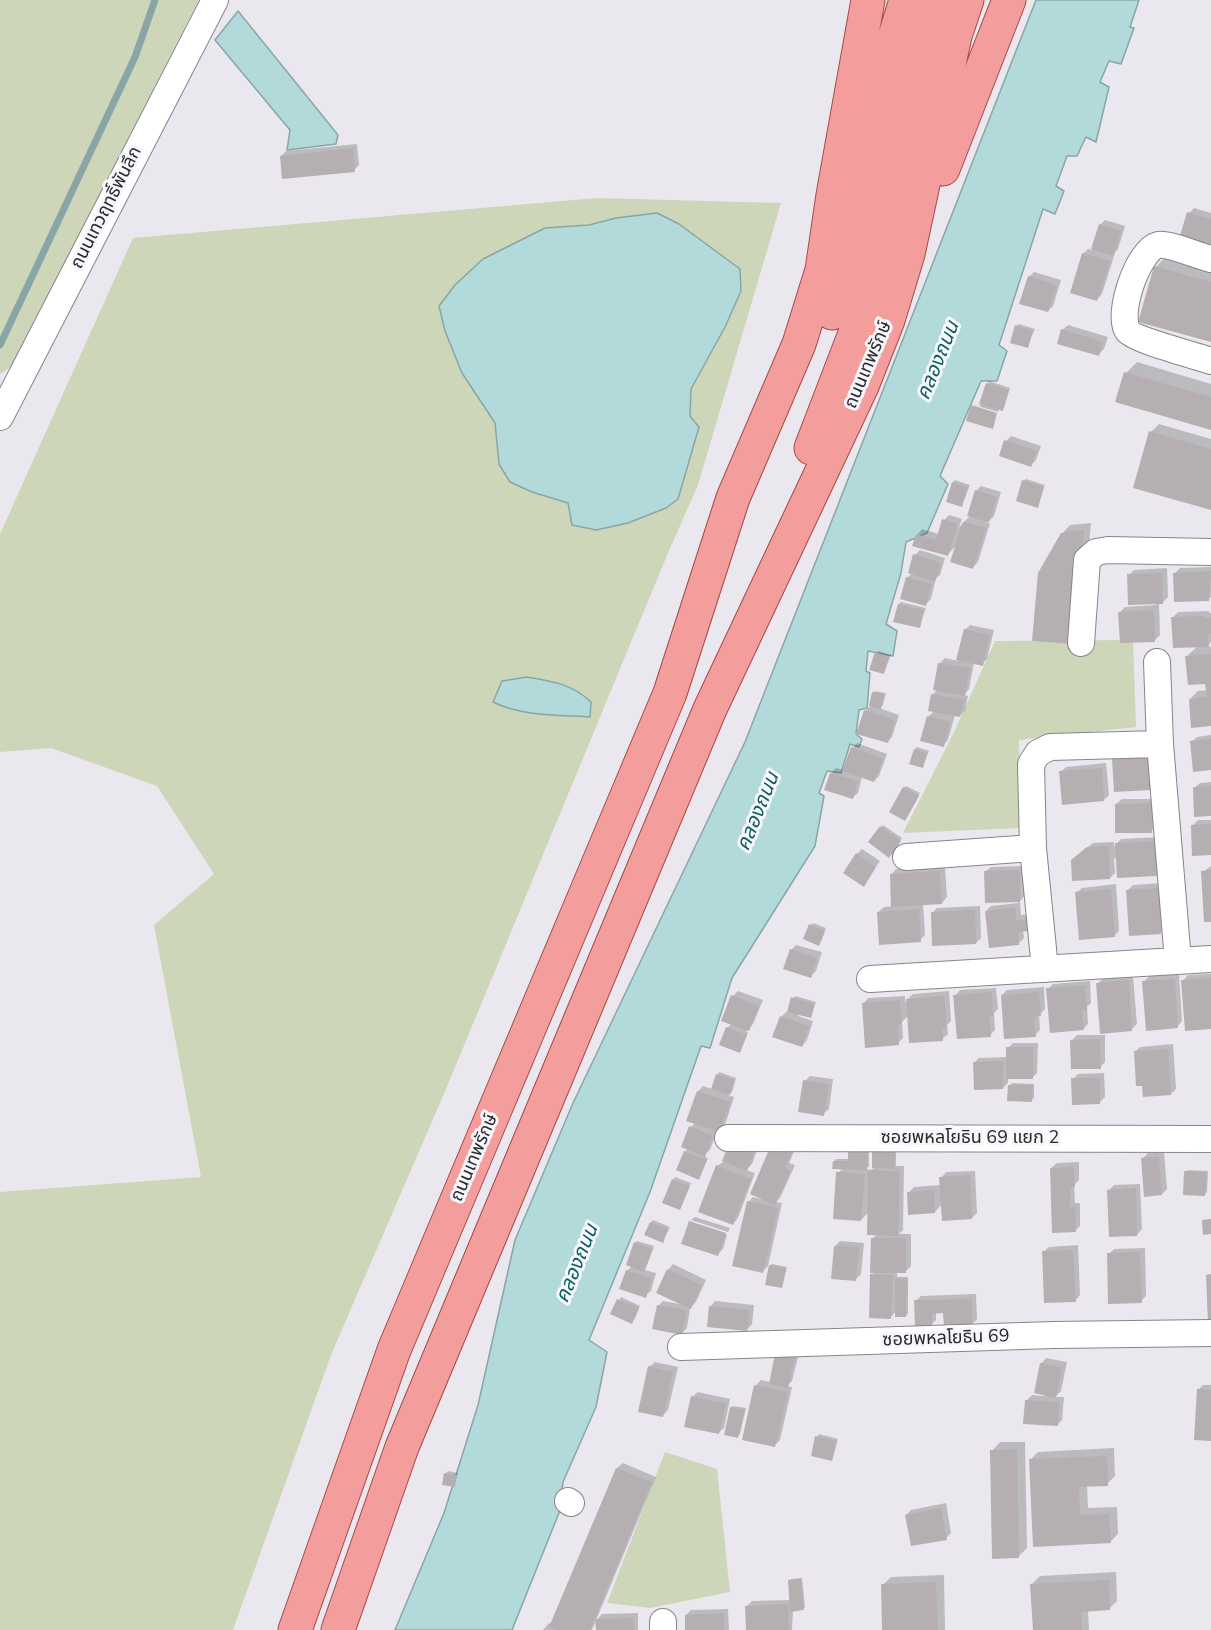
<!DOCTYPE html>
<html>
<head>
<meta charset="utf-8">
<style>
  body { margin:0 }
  canvas { display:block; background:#eae8ee }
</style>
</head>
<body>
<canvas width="1211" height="1630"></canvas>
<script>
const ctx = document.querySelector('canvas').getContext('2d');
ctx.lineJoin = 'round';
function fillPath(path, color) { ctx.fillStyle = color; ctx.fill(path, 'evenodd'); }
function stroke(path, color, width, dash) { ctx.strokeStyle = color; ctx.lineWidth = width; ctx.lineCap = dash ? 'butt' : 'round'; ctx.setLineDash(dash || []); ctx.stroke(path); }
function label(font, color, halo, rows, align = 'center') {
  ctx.font = font + ' "Nunito Sans","Noto Sans Thai",sans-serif'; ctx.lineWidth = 6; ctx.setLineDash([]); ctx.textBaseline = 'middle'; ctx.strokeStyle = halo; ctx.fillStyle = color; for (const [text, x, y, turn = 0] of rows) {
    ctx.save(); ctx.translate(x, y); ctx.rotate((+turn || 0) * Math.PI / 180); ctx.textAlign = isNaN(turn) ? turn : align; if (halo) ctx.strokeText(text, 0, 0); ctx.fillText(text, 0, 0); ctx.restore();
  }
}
fillPath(new Path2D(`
  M0,0H199L11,367L0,374Z
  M597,198L781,203L698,485L668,553L446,1089L331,1355L233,1630H0V1192L201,1177L154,925L214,874L157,786L51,748L0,752V534L133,238Z
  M1133,640L1136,727L1019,740L1020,828L903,833L955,730L995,641Z
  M665,1452L717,1469L730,1592L650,1608L607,1603Z`), '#ced6ba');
const water = new Path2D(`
  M1036,0H1139L1130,27L1134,28L1121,64L1109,61L1100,82L1109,87L1096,142L1086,137L1077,156H1067L1056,186L1064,191L1055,214L1043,209L999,345L1007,351L997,381H981L940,476L948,484L927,533L906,542L901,573L886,624L897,631L893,656L868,651L866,671L870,673L867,708L859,710L856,734L862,739L859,747L850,744L841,773L827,771L819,793L824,796L815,846L732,978L710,1048L701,1046L650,1192L589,1340L607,1352L596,1407L563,1482L559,1513L512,1630H395L444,1513L478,1405L515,1240L573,1103L745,742Z
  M238,11L338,135L336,144L287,150L290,130L215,40Z
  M657,213L679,224L740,269L741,291L725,327L691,389L690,416L699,427L678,499L666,508L628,523L596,530L572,525L568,503L532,492L510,482L499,464L495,423L462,373L445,331L439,306L455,285L483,259L545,228L589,225L616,218Z
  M527,677C552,681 572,684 591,702L590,717C560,715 520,716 493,702L502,681Z`);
fillPath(water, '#b3dada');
stroke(water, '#8aa5a5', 1.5);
fillPath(new Path2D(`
  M357,144L359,165L354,170L281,156L286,151Z
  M1194,208L1211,213V247L1189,213Z
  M1105,220L1125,226L1118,249L1112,256H1114L1102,294L1097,300L1083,254L1088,249L1092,250L1100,225Z
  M1166,256L1211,269V341L1156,267Z
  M1034,272L1061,280L1053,306L1048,311L1029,277Z
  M1019,324L1035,329L1027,346L1017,326Z
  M1068,325L1108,337L1104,349L1099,354L1062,330Z
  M1137,362L1211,384V428L1126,373Z
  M989,381L1010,388L1004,407L1002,409L999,408L998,412L974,405L980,406Z
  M1159,424L1211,439V509L1151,432Z
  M1011,436L1041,446L1036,460L1031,465L1006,441Z
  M1026,479L1045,485L1037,506L1023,481Z
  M955,480L970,485L962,505L953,482Z
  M981,486L1001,492L994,516L987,523H990L978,562L973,567L957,545L947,555L917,535L922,529L939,534L944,520L949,515L962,519L959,527L971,515L976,491Z
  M1091,523L1081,635L1062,534L1070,525Z
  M920,550L945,558L940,575L936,578L931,599L926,604L907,578L912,573L915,555Z
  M1211,567V597L1209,599L1175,573L1180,568Z
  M1167,568L1168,597L1163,602H1159L1160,635L1155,640L1120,612L1125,607L1156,605V603L1129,575L1134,570Z
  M901,602L926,608L919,627L899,604Z
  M1209,611V613H1211V642L1206,647H1211V725L1190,699L1198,691L1208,690L1207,682L1187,656L1198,646L1173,617L1178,612Z
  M970,625L994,630L987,659L982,664L974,663L969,689L964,695L968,696L965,710L960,716L955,715L948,740L943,745L928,717L934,711L933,694L937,690L940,663L945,658L958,661L965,630Z
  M878,651L891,655L884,672L876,653Z
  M875,691L886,693L883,705L879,708L899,715L892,737L887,742L865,711L870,706Z
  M1211,735V769L1191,742L1197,737Z
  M857,743L887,754L879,776L874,781L862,777L858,793L852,798L831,773L836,768L844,770L852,748Z
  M917,747L929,751L923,766L915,749Z
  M1106,763L1109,795L1104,800L1061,772L1066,767Z
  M1211,782V814L1194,788L1200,783Z
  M906,786L920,793L907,817L904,788Z
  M1122,799H1157V826L1151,831L1116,804Z
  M1198,820H1211V854L1193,825Z
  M883,825L902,838L890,854L870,842Z
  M1160,837L1162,869L1156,874L1114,858L1115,873L1110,878L1078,855L1093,843L1114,842V846L1121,839Z
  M862,849L880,861L863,885L857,854Z
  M1024,866L1025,895L1020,901L1021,915L1033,914L1023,930L1024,938L1019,943L986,911L991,906L1018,903V901L985,872L991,867Z
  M1211,866V920L1203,872Z
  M945,867L947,897L942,903L923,904L925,935L920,940L878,912L884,907L893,906L891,875L896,869Z
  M1163,883L1166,927L1161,932L1128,890L1133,885Z
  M1116,884L1119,931L1114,936L1076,893L1082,888Z
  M980,906L981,938L976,943L932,913L937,908Z
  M813,923L826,928L821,942L811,925Z
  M796,945L822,952L816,971L810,977L791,950Z
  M1179,974L1182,1021L1177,1027L1144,982L1149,976Z
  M1211,974V1027L1183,981L1188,975Z
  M1133,976L1137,1024L1132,1029L1098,983L1103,978Z
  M1090,981L1091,1003L1087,1007L1088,1024L1083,1029L1048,989L1053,984Z
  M1044,987L1045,1009L1039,1015L1040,1030L1035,1035L1002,995L1007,990Z
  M996,988L998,1009L994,1013L995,1030L990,1035L955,996L960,990Z
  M738,991L763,1000L753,1024L746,1032H748L740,1051L721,1044L727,1028L732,1023L733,996Z
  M949,991L951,1021L947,1025L948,1034L942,1039L909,1015L902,1022L903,1038L898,1043L863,1004L868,998L905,996V1002L913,994Z
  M795,996L816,1002L810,1017L799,1014L798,1016L813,1021L807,1040L802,1046L781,1017L786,1012H788Z
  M1077,1035H1105V1062L1100,1067L1072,1040Z
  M1013,1043H1038L1037,1073L1032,1078H1008V1083L1003,1088L974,1063L979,1058L1008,1057V1048Z
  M1173,1044L1176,1089L1171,1094L1135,1052L1140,1047Z
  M719,1072L736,1078L732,1092L728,1095L734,1097L725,1125L718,1130L710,1150L703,1156L708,1158L699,1178L685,1152L688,1148L691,1127L695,1123L698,1091L703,1086L712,1089Z
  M1104,1073L1105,1097L1100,1102L1073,1079L1078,1074Z
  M810,1076L833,1079L829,1109L823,1114L805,1081Z
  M1012,1083L1034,1084V1098L1031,1100L1009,1086Z
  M731,1142L759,1145L752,1164L746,1170L755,1173L738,1218L733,1224L717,1166L723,1162Z
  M773,1146L796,1147L789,1163L795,1165L780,1198L776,1202L782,1203L768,1266L763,1271L748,1202L753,1197L761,1199Z
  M869,1148V1166L866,1169L871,1170L896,1149V1166H904L903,1230L899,1234H911V1266L906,1271H897V1277H908V1313L906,1316L896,1311L891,1317L872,1275L876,1271L872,1239L877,1234L869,1212L861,1220L838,1173L843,1168L834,1161L836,1159H850Z
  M1164,1152L1167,1189L1162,1194L1143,1158L1148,1153Z
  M1079,1162V1180L1074,1185L1075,1203H1080V1226L1075,1231L1051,1168L1057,1163Z
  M1188,1170L1208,1171L1207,1192L1205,1194L1186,1172Z
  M975,1171L977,1213L972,1218L942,1204L935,1212L909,1192L914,1187L941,1185V1178L946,1172Z
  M675,1177L691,1183L680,1208L664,1202Z
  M1140,1184L1142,1229L1137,1235L1109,1190L1114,1185Z
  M695,1217L730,1228L728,1232L691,1220Z
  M653,1220L670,1227L663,1241L651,1222Z
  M691,1221V1223L727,1235L723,1249L718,1254L683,1243Z
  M637,1241L654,1246L645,1270L656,1273L651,1291L645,1296L627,1271L632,1266L635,1243Z
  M840,1241L864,1243L861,1274L856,1279L835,1246Z
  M1078,1245L1080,1295L1075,1301L1043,1252L1049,1247Z
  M1145,1248L1146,1296L1141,1301L1109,1254L1114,1249Z
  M673,1264L706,1280L696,1302L690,1308L687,1328L682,1333L658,1306L663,1301L680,1304L658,1292L668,1270Z
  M772,1264L787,1267L782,1287L770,1266Z
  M976,1294L977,1319L972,1324L945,1312H936V1320L931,1325L916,1301L921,1296Z
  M621,1297L640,1306L634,1320L612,1313Z
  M715,1301L754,1305L752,1324L747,1330L710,1307Z
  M799,1353L792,1381L787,1386L792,1387L780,1440L775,1445L756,1385L761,1380L770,1382L777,1354Z
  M1046,1358L1067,1362L1061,1391L1055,1397H1064L1062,1420L1057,1425L1027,1400L1032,1395L1044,1396L1041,1364Z
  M655,1362L678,1367L668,1410L663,1415L649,1367Z
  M1203,1385H1211V1440L1198,1390Z
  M698,1392L730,1399L724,1428L718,1433L692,1397Z
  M733,1406L746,1408L740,1434L738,1436L731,1408Z
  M819,1434L838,1439L832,1460L817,1437Z
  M1000,1442H1025L1027,1548L1018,1557L992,1451Z
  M1114,1448L1115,1476L1107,1484L1087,1485L1088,1508L1117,1507L1118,1534L1110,1542L1034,1545L1030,1460L1038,1452Z
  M623,1463L656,1477L592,1630H543L549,1623L552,1624L617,1468Z
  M448,1471L458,1473L454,1485L446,1473Z
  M946,1503L951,1533L946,1538L906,1515L911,1510Z
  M1116,1572L1117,1601L1109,1609L1088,1610L1089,1630H1034L1032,1584L1040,1576Z
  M944,1575L945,1630H884L883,1585L891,1577Z
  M802,1578L805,1607L803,1609L793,1610L792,1630H748L747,1606L752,1601L791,1600L789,1581L791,1579Z
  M728,1609L729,1630H687L686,1615L691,1610Z
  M638,1613V1630H597V1620L602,1614Z`), '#0003');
stroke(new Path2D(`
  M0,345L135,57L155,0`), '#8aa5a5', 7);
fillPath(new Path2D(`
  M353,148L355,172L282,179L280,156Z
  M1187,212L1211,219V249L1179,239Z
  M1099,224L1121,231L1114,256L1091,249Z
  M1082,253L1110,261L1097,301L1070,293Z
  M1154,266L1211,282V342L1138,322Z
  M1028,276L1057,285L1048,312L1019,304Z
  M1015,325L1033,331L1028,348L1010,343Z
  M1061,329L1103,342L1099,356L1057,344Z
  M1124,372L1211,397V430L1115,402Z
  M986,383L1009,390L1003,411L979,404Z
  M971,405L997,413L993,429L966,421Z
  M1149,431L1211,449V510L1133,488Z
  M1004,440L1037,451L1031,467L999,456Z
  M1022,480L1044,487L1038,508L1016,501Z
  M952,482L968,487L962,507L946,502Z
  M975,490L997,497L989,522L967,516Z
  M942,519L958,524L948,556L912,546L916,534L936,540Z
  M963,522L986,528L973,569L950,562Z
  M1084,530L1074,644L1032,641L1038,573L1061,533Z
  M913,554L941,563L935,582L908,573Z
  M1211,571L1209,601L1174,602L1173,573Z
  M1162,573L1163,604L1128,605L1127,574Z
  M906,577L932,584L926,606L900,599Z
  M898,604L924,610L920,628L893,622Z
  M1154,610L1155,642L1120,643L1118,612Z
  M1204,616V618H1211V634H1208L1209,647L1173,648L1171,617Z
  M964,629L990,635L983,666L956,660Z
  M875,652L889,657L884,674L869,670Z
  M1211,654V726L1191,728L1189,699L1207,697L1205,684L1188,685L1185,656Z
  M938,663L970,668L965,696L933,690Z
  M872,692L884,694L881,709L869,706Z
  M931,694L964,700L960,717L928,711Z
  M864,710L895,720L888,743L856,734Z
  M927,716L950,722L944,747L920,741Z
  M1211,739V770L1193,772L1190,741Z
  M851,747L883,759L874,782L842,771Z
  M914,749L927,753L923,768L909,764Z
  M1149,757L1151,790L1114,792L1112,759Z
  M1102,768L1104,801L1062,805L1059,771Z
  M830,773L858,781L853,799L824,790Z
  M1211,786V816L1194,817L1193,787Z
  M903,787L919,796L905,821L889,812Z
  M1152,803V833H1115V804Z
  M1211,824V855L1192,856L1191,825Z
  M880,826L901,841L889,858L868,842Z
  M1155,841L1157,876L1117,878L1115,843Z
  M1109,846L1110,879L1072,881L1071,860L1087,847Z
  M856,853L876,867L864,887L843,873Z
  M1020,870V902L985,903L984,871Z
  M1211,870V922H1204L1201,871Z
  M940,871L942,904L891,907L890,874Z
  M1159,888L1161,934L1129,936L1126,890Z
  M1111,889L1115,937L1079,940L1075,892Z
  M1015,907L1016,920L1029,919L1030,931L1018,932L1019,945L989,948L985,911Z
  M919,909L921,942L879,945L877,912Z
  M975,910L976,944L932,946L931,912Z
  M809,924L825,931L819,946L803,939Z
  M790,949L817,958L811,978L783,969Z
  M1211,978V1029L1185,1031L1181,980Z
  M1175,979L1178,1028L1146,1031L1142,981Z
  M1129,980L1132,1031L1100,1034L1096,983Z
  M1085,985L1087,1010H1082L1084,1030L1050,1033L1046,988Z
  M992,992L993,1016H989L991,1037L957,1039L953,995Z
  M1039,992L1041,1016L1034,1017L1036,1037L1004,1039L1001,995Z
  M731,995L759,1006L749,1031L721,1021Z
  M944,996L947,1028H942L943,1041L909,1043L906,999Z
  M791,997L815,1004L811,1018L787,1012Z
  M900,1000L902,1024L898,1025L899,1045L865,1048L862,1003Z
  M780,1016L809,1026L802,1047L772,1037Z
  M726,1027L747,1035L740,1053L719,1045Z
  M1100,1039L1101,1069H1071L1070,1040Z
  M1006,1047H1033V1079H1006Z
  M1168,1049L1171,1095L1143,1097L1142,1086H1136L1134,1051Z
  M1003,1061V1089L974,1090L973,1062Z
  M716,1074L735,1080L730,1095L711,1089Z
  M1071,1078H1100V1104L1072,1105Z
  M803,1080L829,1084L824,1116L798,1112Z
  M1008,1085H1033L1032,1102L1007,1101Z
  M697,1091L730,1102L720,1132L686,1121Z
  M689,1126L713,1136L705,1157L681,1147Z
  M730,1141L755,1151L747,1171L722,1161Z
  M771,1145L792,1152L785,1168L791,1171L775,1205L750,1194Z
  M848,1149H868L867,1170L832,1169L833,1161H848Z
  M684,1151L707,1160L699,1180L676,1170Z
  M872,1151H895L894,1169L872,1168Z
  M1159,1156L1162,1195L1144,1197L1141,1158Z
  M716,1165L751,1179L733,1225L698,1212Z
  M1074,1167L1075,1187H1070V1207H1075L1076,1232L1052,1233L1050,1168Z
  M868,1170L900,1171L898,1236L867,1235Z
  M1184,1171L1207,1172L1205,1196L1183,1195Z
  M836,1172L865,1174L861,1221L833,1219Z
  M970,1175L972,1219L942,1221L939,1177Z
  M672,1179L690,1186L680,1210L662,1203Z
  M1136,1188L1137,1236L1109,1237L1107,1190Z
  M934,1190L935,1213L908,1215L907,1192Z
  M747,1201L778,1208L763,1273L732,1266Z
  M1211,1219V1234L1203,1235L1202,1220Z
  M689,1221L726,1233L718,1256L681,1244Z
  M650,1222L668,1229L663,1243L644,1235Z
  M871,1238H906V1273H870Z
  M634,1242L653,1249L644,1272L626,1265Z
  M834,1246L859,1247L856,1281L831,1279Z
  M1073,1250L1076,1302L1044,1303L1042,1251Z
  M1140,1252L1142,1303L1108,1304L1107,1253Z
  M769,1265L786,1269L782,1288L765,1285Z
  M667,1269L702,1285L691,1309L656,1293Z
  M626,1270L652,1278L646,1298L619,1289Z
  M870,1274L893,1275L891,1319L869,1318Z
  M1211,1274V1323L1208,1324L1206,1275Z
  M895,1279H907L906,1317H895Z
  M617,1299L639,1308L632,1324L610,1314Z
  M972,1299V1325L944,1326L943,1313L932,1314V1327H915L914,1300Z
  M657,1305L687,1310L682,1335L652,1329Z
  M709,1306L750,1310L747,1331L707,1327Z
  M775,1354L795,1358L788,1388L769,1384Z
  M1040,1363L1062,1367L1056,1398L1034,1393Z
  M648,1366L673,1372L663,1417L638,1412Z
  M754,1385L788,1392L775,1447L742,1440Z
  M1197,1389L1211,1390V1441L1194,1440Z
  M691,1396L726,1404L719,1434L684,1427Z
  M1025,1400L1059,1402L1058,1426L1023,1424Z
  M730,1407L745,1410L738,1438L724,1435Z
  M815,1436L837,1441L832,1461L811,1456Z
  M1017,1449L1019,1558L992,1559L990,1450Z
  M1107,1456L1108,1486L1079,1487L1080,1515L1109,1514L1111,1543L1033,1547L1029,1459Z
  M616,1468L652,1482L590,1630H557L549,1627Z
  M444,1473L457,1475L455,1487L442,1485Z
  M941,1508L947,1540L911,1546L905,1515Z
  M801,1579L804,1610L790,1612L788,1580Z
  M1109,1580L1110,1610L1081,1612L1082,1630H1033L1030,1584Z
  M936,1582L938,1630H882L881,1584Z
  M788,1604L789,1630H746L745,1606Z
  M724,1613V1630H685V1615Z
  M633,1618L634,1630H596L595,1619Z`), '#b5afb1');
const minor = new Path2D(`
  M1211,259C1198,256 1169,243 1158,245C1138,250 1116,315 1128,331C1135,340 1197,356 1211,361
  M0,417L215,0
  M1081,643L1087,560L1096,552L1108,550L1211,552
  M1157,662L1160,744L1178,961
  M906,857L1033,848
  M1045,969L1033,848L1031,764L1038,753L1050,747L1160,744
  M870,979L1211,959
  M728,1138L1211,1139
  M681,1347L1054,1335L1211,1333
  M568,1501L571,1503
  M663,1630V1622`);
const major = new Path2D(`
  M943,169L1009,0
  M832,313L852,247L884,72L906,0
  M811,448L854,336L876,267L913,82L936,0
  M295,1630L394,1350L670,693L733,498L799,344L822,270L833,195L868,0
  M338,1630L402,1447L710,709L862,386L888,320L908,254L955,36L967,0`);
stroke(minor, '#86858a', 28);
stroke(major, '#a74949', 35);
stroke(minor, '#fff', 26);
stroke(major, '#f39d9c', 33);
label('18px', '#29282a', '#f7f6fb', [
  ["ถนนเทวฤทธิ์พันลึก",107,208,-63],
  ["ถนนเทพรักษ์",869,365,-67],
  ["ซอยพหลโยธิน 69 แยก 2",970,1139],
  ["ถนนเทพรักษ์",475,1158,-67],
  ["ซอยพหลโยธิน 69",946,1339,-2]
]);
label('italic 20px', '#0b5e5f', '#f7f6fb', [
  ["คลองถนน",939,361,-68],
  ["คลองถนน",759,812,-68],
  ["คลองถนน",578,1264,-68]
]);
</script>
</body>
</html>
